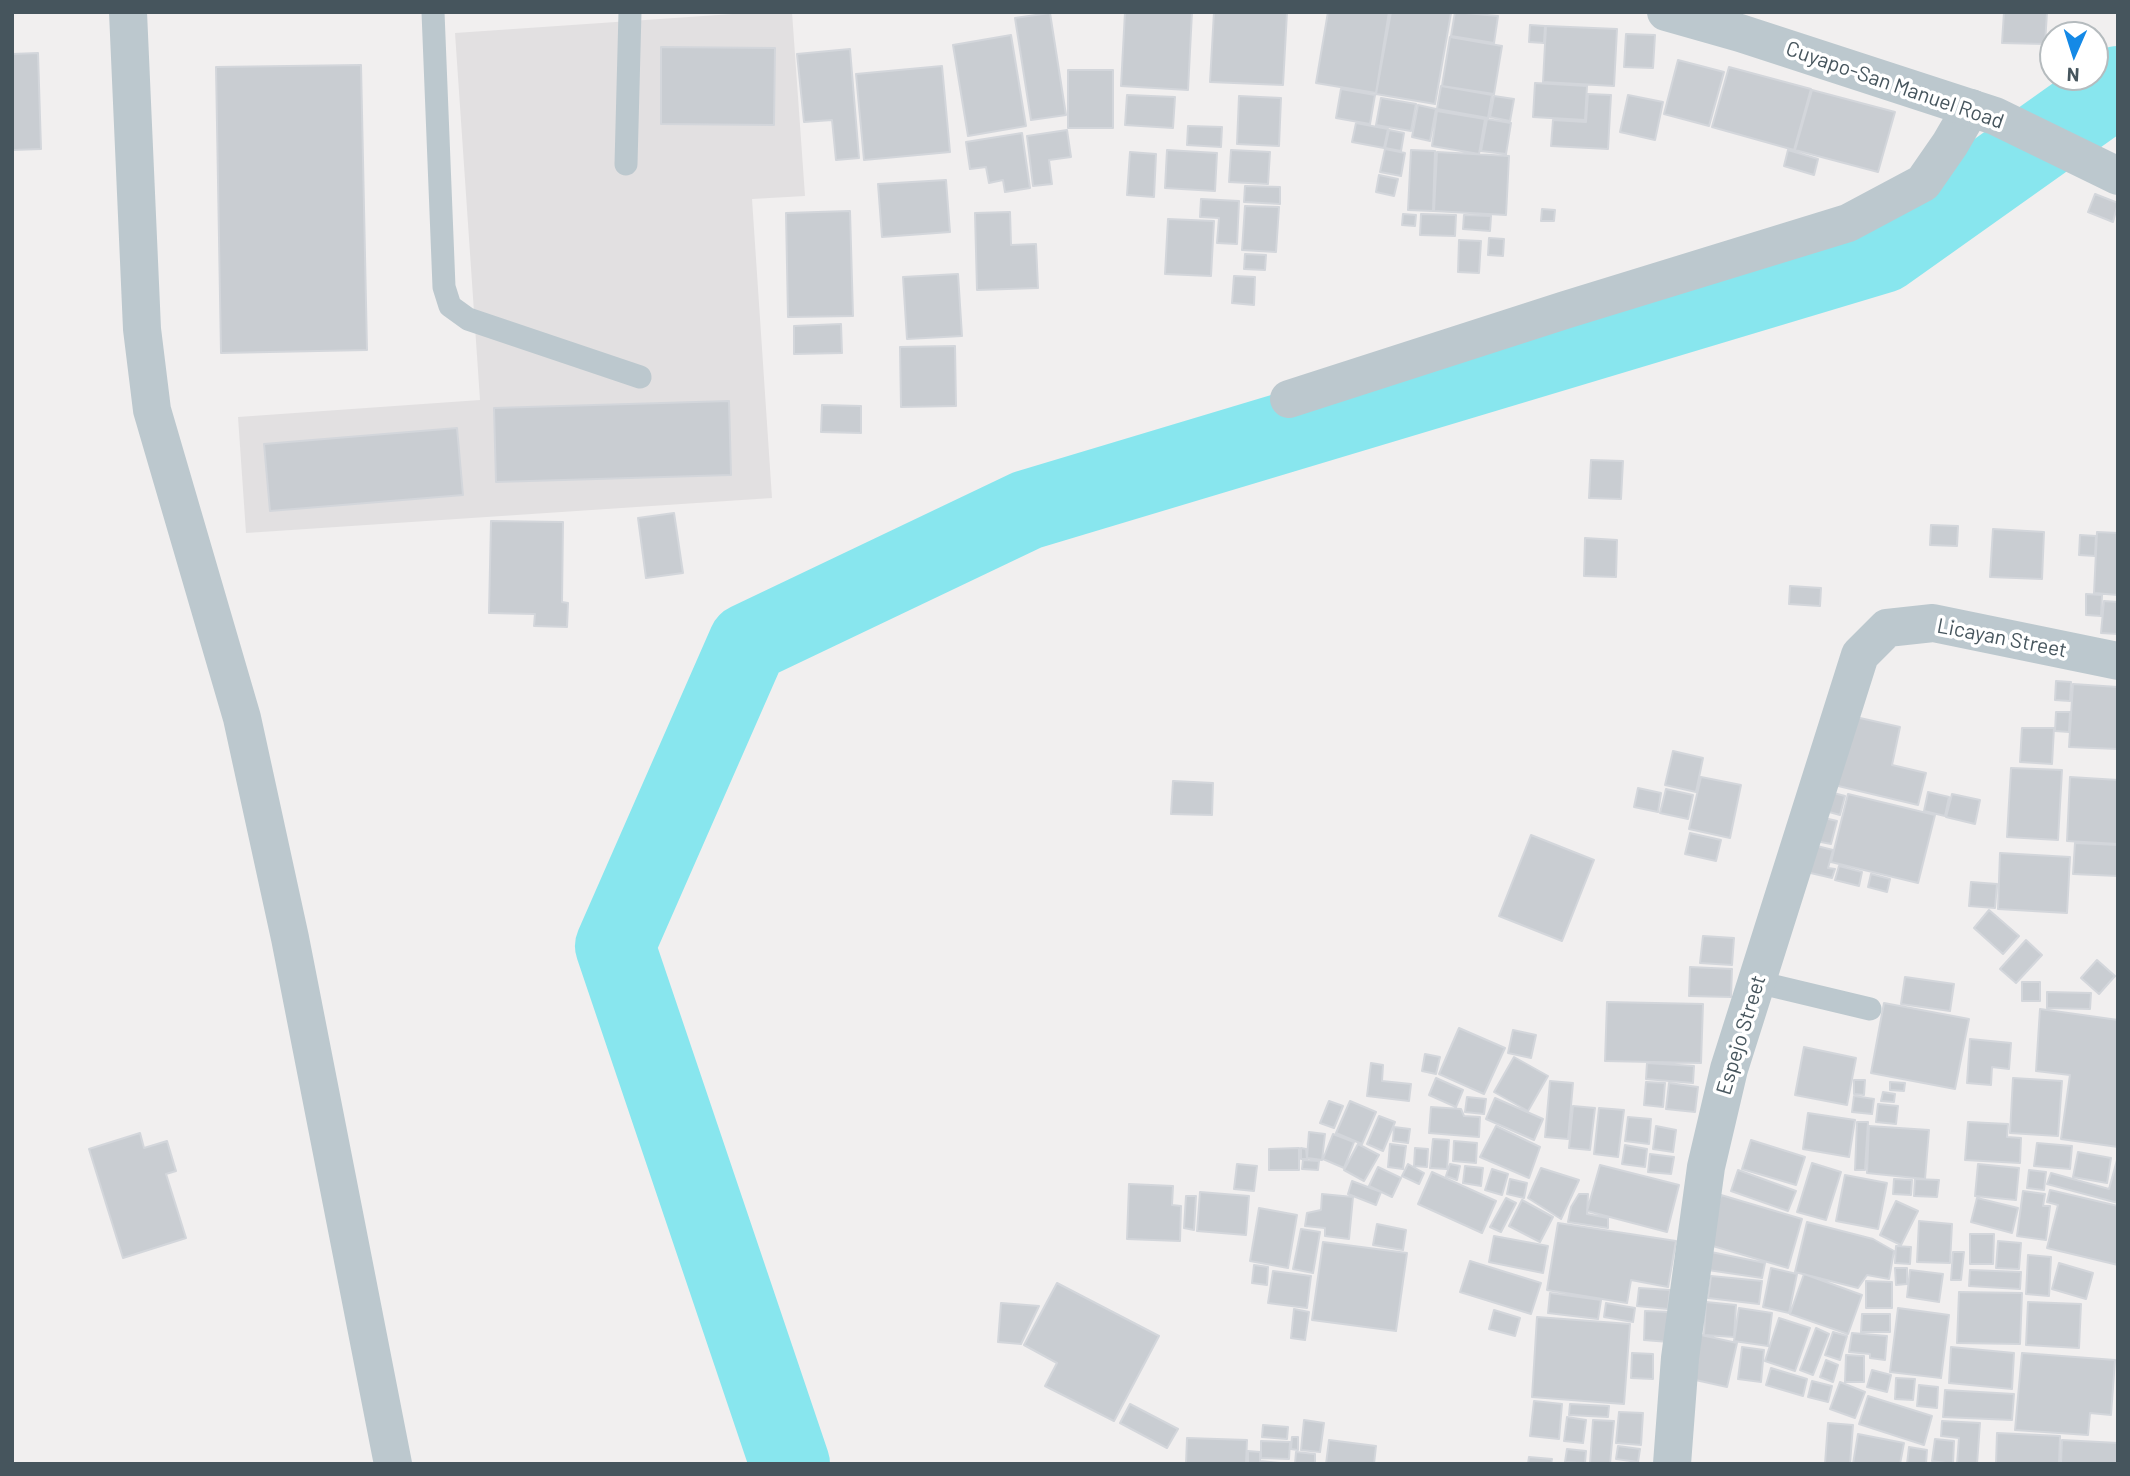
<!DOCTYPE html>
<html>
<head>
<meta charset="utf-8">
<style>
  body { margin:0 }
  #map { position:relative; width:2130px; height:1476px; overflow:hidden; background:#f1efef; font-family:Barlow,sans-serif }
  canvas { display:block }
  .frame { position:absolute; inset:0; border:14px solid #46555d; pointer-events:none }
  .north { position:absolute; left:2039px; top:21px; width:70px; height:70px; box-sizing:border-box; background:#fff; border:2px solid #b5bbbe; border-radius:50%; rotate:183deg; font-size:19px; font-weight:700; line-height:28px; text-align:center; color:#46555d }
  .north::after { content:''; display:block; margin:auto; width:24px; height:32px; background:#1489e6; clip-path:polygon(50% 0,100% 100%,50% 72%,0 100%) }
</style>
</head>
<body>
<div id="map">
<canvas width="2130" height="1476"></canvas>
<div class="frame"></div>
<div class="north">N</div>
</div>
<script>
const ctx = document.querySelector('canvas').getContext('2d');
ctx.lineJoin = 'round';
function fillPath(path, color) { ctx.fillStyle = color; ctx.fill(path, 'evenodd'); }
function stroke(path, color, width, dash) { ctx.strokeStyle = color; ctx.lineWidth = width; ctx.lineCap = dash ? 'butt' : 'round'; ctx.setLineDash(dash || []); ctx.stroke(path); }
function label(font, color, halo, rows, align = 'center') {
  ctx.font = font + ' Barlow,sans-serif'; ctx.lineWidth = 7; ctx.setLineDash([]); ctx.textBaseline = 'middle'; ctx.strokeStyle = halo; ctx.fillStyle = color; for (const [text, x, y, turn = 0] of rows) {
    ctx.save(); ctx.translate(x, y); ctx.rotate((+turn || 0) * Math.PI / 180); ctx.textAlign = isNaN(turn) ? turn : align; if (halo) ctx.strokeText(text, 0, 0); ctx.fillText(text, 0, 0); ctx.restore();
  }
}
fillPath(new Path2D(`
  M762,12H792L805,196L752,199L772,498L246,533L238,417L480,400L455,33Z`), '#e2e0e1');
stroke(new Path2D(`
  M790,1464L615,946L748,643L1027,510L1883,253L2118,86`), '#88e6ee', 80);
const building = new Path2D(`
  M1125,12H1192L1188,90L1121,86Z
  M1214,12H1287L1283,85L1210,82Z
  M1328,12H1389L1376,93L1316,83Z
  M1391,12L1451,13L1435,104L1376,94Z
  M1455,12L1498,16L1494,43L1451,36Z
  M2004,12H2047L2045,44L2002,43Z
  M1050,13L1066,115L1031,120L1015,18Z
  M1530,25L1545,26L1544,43L1529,42Z
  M1546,26L1617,29L1614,86L1543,82Z
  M1626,34L1655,35L1653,68L1624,67Z
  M1011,35L1026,126L968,136L953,45Z
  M1450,37L1502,46L1494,94L1442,86Z
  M661,47L775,48L774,125L661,124Z
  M850,49L859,158L836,160L832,120L804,122L797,54Z
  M38,53L41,149L12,150V54Z
  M1678,60L1724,72L1709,126L1664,114Z
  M361,65L367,350L221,353L216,67Z
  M942,66L950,152L864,160L856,74Z
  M1729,67L1811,89L1794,150L1712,127Z
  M1068,70H1113V128H1068Z
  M1535,83L1587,86L1585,120L1533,117Z
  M1441,86L1492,95L1488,118L1437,109Z
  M1341,89L1375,95L1370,124L1336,118Z
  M1812,90L1895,112L1878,172L1795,150Z
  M1588,94L1611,95L1608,149L1551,146L1553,120L1586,122Z
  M1127,95L1175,97L1173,128L1125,125Z
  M1628,95L1663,102L1655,140L1620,132Z
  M1239,96L1281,98L1279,146L1237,144Z
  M1494,96L1514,99L1510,121L1490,117Z
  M1381,98L1416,104L1411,131L1376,125Z
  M1418,105L1436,109L1430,141L1412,137Z
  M1437,111L1485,119L1479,154L1432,146Z
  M1487,119L1511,123L1506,154L1481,151Z
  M1356,123L1388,129L1384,148L1352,142Z
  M1188,126L1222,127L1221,147L1187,145Z
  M1067,130L1071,157L1049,160L1052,184L1033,186L1027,136Z
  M1389,130L1404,133L1401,151L1385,148Z
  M1022,133L1030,188L1005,192L1003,180L989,183L986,167L970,169L966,142Z
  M1385,149L1405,153L1401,176L1380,172Z
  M1167,150L1217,153L1215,191L1165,188Z
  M1231,150L1270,152L1268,184L1229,182Z
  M1411,150L1435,151L1433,211L1408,210Z
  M1788,150L1818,159L1814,175L1784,166Z
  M1130,152L1156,154L1154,197L1127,195Z
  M1437,152L1509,156L1506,215L1434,211Z
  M1379,175L1398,179L1394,196L1376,192Z
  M946,180L950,232L882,237L878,184Z
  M1245,186L1280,187V204L1244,202Z
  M2095,194L2118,203L2113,222L2088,212Z
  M1201,199L1239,201L1237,244L1217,243L1219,218L1200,217Z
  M1245,206L1279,207L1276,252L1242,250Z
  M1542,209L1555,210L1554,221H1541Z
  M850,211L853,316L788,317L786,213Z
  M1010,212L1011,245L1036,244L1038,288L977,290L975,213Z
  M1403,214L1416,215L1415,226L1402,225Z
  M1421,214L1456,215L1455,236L1420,235Z
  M1464,215L1491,216L1490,231L1463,229Z
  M1168,219L1214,221L1211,276L1165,274Z
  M1489,238L1504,239L1503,256L1488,255Z
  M1459,240L1481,241L1479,273L1458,272Z
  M1245,254L1266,255L1265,270L1244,269Z
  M958,274L962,336L907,339L903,277Z
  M1234,276L1255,277L1254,305L1232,303Z
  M841,324L842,353L794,354V326Z
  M955,346L956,406L901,407L900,347Z
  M729,401L731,475L496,482L494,408Z
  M822,405L861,406V433L821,432Z
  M457,428L463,495L270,511L264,444Z
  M1591,460L1623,461L1621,499L1589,498Z
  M674,513L683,573L646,578L638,518Z
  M491,521L563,522L562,602L568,603L567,627L534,626L535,614L489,613Z
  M1931,525L1958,526L1957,546L1930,545Z
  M1993,529L2044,532L2042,579L1990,577Z
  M2097,532L2118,533V595L2094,593Z
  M2080,535L2096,536L2095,556L2079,555Z
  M1585,538L1617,540L1616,577L1584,576Z
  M1790,586L1821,588L1820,606L1789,604Z
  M2086,594L2102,595L2101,616L2086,615Z
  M2104,601L2118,602V634L2101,633Z
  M2056,681L2071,682L2070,701L2055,700Z
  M2073,684L2118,687V749L2069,747Z
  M2056,712H2070L2069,732L2055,731Z
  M1851,716L1900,727L1892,765L1926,773L1918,805L1834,785Z
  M2022,728H2054L2052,764L2020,762Z
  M1673,751L1703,758L1696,792L1665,785Z
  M2011,768L2062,770L2058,840L2007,837Z
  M1701,777L1741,785L1730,838L1689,829Z
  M2070,777L2118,780V844L2067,841Z
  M1173,781L1213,783L1212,815L1171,814Z
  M1638,788L1661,793L1658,812L1634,807Z
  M1666,789L1693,795L1688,819L1660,813Z
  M1826,791L1845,796L1840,815L1822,810Z
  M1928,792L1949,797L1945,816L1924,811Z
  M1848,794L1935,815L1918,883L1831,862Z
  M1952,794L1980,800L1975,824L1946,817Z
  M1816,816L1837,821L1831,844L1811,840Z
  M1690,833L1721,840L1716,861L1685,854Z
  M1531,835L1594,860L1562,941L1499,916Z
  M2075,843L2118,845V876L2073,874Z
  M1809,844L1833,850L1828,868L1835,869L1832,878L1802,871Z
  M2000,853L2070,857L2067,913L1998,909Z
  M1839,866L1862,872L1859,886L1835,880Z
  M1871,874L1890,879L1887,892L1868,887Z
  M1971,882L1997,884L1995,908L1969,906Z
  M1989,910L2019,936L2003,954L1974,928Z
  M1703,936L1734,938L1732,965L1700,963Z
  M2026,940L2042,955L2016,983L2000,969Z
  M2097,960L2115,976L2099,994L2081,978Z
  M1690,967L1732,969L1731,997L1689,996Z
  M1905,977L1954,984L1950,1011L1901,1004Z
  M2022,982H2040V1001H2022Z
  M2047,992L2091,993L2090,1009L2047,1008Z
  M1607,1002L1703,1004L1701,1063L1605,1061Z
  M1884,1003L1969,1019L1955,1089L1871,1073Z
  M2040,1009L2118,1020V1147L2061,1139L2070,1075L2036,1071Z
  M1459,1028L1505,1048L1484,1094L1439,1074Z
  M1513,1030L1536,1035L1531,1058L1508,1053Z
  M1970,1039L2011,1043L2009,1069L1992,1067L1991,1085L1967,1083Z
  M1804,1047L1856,1058L1847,1105L1795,1095Z
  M1425,1054L1440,1057L1436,1074L1422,1071Z
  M1514,1057L1548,1076L1528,1111L1494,1092Z
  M1371,1063L1383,1065L1382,1081L1411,1084L1409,1101L1367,1096Z
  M1647,1063L1694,1066L1693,1083L1646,1079Z
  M1436,1078L1463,1090L1456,1107L1429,1095Z
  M2013,1078L2062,1081L2058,1136L2010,1133Z
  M1854,1080H1865L1864,1095L1854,1094Z
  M1550,1081L1573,1083L1568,1139L1545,1137Z
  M1646,1082L1665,1083L1663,1107L1644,1105Z
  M1890,1082L1905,1083L1904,1091L1890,1090Z
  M1669,1083L1698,1087L1695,1112L1666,1109Z
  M1883,1092L1895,1094L1894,1102L1881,1101Z
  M1854,1096L1874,1099L1872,1114L1852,1112Z
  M1467,1097L1486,1099L1484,1114L1465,1112Z
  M1495,1098L1543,1119L1534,1140L1486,1119Z
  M1329,1101L1343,1106L1334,1128L1320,1123Z
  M1350,1101L1376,1112L1362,1144L1336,1133Z
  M1878,1104L1898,1106L1896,1124L1876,1122Z
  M1573,1106L1595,1108L1590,1150L1569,1148Z
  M1431,1107L1461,1109L1464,1116L1480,1117L1479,1137L1429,1133Z
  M1599,1108L1624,1110L1618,1157L1594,1154Z
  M1808,1113L1855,1120L1849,1157L1803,1149Z
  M1379,1116L1395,1122L1383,1151L1367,1144Z
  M1628,1117L1651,1119L1649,1144L1625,1141Z
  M1857,1122H1868L1865,1170H1855Z
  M1968,1122L2008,1124L2007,1137L2021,1138L2020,1163L1965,1160Z
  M1496,1126L1540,1147L1529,1178L1480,1157Z
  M1656,1126L1676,1130L1673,1152L1653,1149Z
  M1869,1126L1929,1130L1925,1179L1867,1173Z
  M1394,1127L1410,1129L1408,1143L1393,1141Z
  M1309,1132L1325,1134L1322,1160L1307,1158Z
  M140,1133L144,1148L167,1141L176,1171L166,1174L186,1238L123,1258L89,1149Z
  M1333,1134L1354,1142L1344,1168L1323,1159Z
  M1433,1139L1449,1140L1447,1169L1430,1168Z
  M1751,1140L1805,1157L1796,1185L1742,1169Z
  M1454,1141L1477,1143L1476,1163L1453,1161Z
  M2037,1143L2072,1146L2070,1169L2034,1166Z
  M1358,1144L1379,1155L1364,1181L1344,1170Z
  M1390,1144L1406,1146L1403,1169L1388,1167Z
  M1625,1145L1647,1149L1645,1167L1622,1164Z
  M1299,1148V1170H1269V1149Z
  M1301,1148L1306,1149L1307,1159H1301Z
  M1415,1148L1428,1149L1427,1167L1414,1166Z
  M2078,1152L2111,1158L2107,1183L2073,1177Z
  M1650,1154L1674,1157L1671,1174L1648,1172Z
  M1303,1160L1319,1161L1318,1170L1302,1169Z
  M2117,1160L2118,1203L2047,1184L2051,1173L2109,1189Z
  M1812,1163L1841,1172L1826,1220L1797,1212Z
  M1237,1164L1257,1166L1254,1191L1234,1189Z
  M1408,1164L1424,1173L1419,1184L1402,1176Z
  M1450,1164L1460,1166L1457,1180L1446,1176Z
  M1978,1164L2019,1168L2016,1200L1975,1196Z
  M1600,1165L1679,1185L1667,1232L1587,1211Z
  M1465,1166L1483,1168L1481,1186L1463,1183Z
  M1378,1167L1401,1178L1392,1197L1369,1186Z
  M1541,1168L1579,1180L1561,1219L1528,1198Z
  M1492,1169L1508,1174L1502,1195L1485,1190Z
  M1738,1170L1796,1191L1788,1211L1731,1191Z
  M2029,1170L2046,1172L2044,1190L2027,1188Z
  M1432,1172L1496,1201L1482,1233L1418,1204Z
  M1845,1175L1887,1183L1878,1229L1836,1221Z
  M1510,1179L1527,1183L1524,1198L1507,1194Z
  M1894,1179L1912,1180L1911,1195L1893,1194Z
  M1915,1179L1939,1180L1937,1197L1914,1196Z
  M1352,1181L1381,1192L1376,1205L1348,1194Z
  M1129,1184L1173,1186L1172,1205L1181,1206L1180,1241L1127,1239Z
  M2050,1190L2118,1206V1265L2047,1248L2058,1205L2047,1202Z
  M2023,1191L2045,1194L2043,1206H2050L2046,1240L2017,1236Z
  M1200,1192L1249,1196L1246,1235L1197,1231Z
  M1322,1194L1353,1197L1349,1239L1325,1236V1228L1305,1226L1307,1213L1321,1210Z
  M1579,1194H1588L1587,1214L1608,1218V1228L1568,1222L1571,1207Z
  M1721,1195L1802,1219L1788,1268L1706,1244Z
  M1186,1196H1196L1194,1230L1184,1228Z
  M1506,1198L1516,1203L1501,1232L1490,1227Z
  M1977,1198L2018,1208L2012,1233L1971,1222Z
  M1522,1200L1553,1217L1540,1242L1509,1226Z
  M1896,1201L1918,1211L1901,1245L1880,1235Z
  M1259,1208L1297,1215L1288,1268L1250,1261Z
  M1919,1221L1952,1224L1950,1263L1917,1262Z
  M1807,1222L1873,1239L1894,1251L1889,1279L1867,1275L1858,1288L1795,1272Z
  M1558,1223L1676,1241L1668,1287L1631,1280L1627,1303L1547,1290Z
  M1377,1224L1406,1230L1403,1250L1373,1245Z
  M1301,1229L1320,1232L1313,1273L1293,1269Z
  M1970,1234H1994L1993,1264H1970Z
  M1494,1236L1548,1246L1543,1273L1489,1262Z
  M1998,1241L2021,1243L2019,1269L1996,1268Z
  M1323,1242L1407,1253L1396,1331L1312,1320Z
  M1896,1246L1911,1247L1910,1264L1895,1263Z
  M1711,1252L1765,1263L1762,1278L1708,1270Z
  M1953,1252H1964L1961,1280H1951Z
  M2028,1255L2051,1257L2049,1296L2026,1294Z
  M1470,1261L1541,1283L1531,1314L1460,1292Z
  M2059,1263L2093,1273L2086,1299L2052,1289Z
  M1254,1265L1268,1267L1267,1285L1252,1283Z
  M1771,1268L1797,1274L1789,1313L1763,1307Z
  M1895,1268H1907V1284L1896,1285Z
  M1910,1270L1943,1274L1939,1302L1907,1297Z
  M1970,1270L2021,1272L2020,1289L1969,1286Z
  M1273,1271L1311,1276L1307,1308L1268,1303Z
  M1804,1274L1862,1295L1848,1334L1790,1314Z
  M1711,1276L1762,1281L1759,1304L1708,1298Z
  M1866,1281L1892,1282V1308H1866Z
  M1057,1283L1159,1336L1114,1421L1045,1386L1057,1363L1024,1345Z
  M1639,1288L1670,1290L1668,1309L1637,1306Z
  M1959,1292L2022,1293L2020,1344L1957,1343Z
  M1550,1293L1601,1300L1598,1319L1548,1313Z
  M1706,1302L1736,1305L1734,1337L1704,1335Z
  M2028,1302L2081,1304L2079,1348L2026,1345Z
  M1001,1303L1039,1306L1021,1344L998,1342Z
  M1606,1303L1635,1308L1633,1322L1604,1317Z
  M1739,1308L1772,1313L1768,1346L1734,1341Z
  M1898,1308L1949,1315L1941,1378L1890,1372Z
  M1294,1309L1309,1312L1305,1340L1291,1338Z
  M1494,1310L1520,1318L1515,1336L1489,1329Z
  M1645,1311L1670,1312L1669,1342L1644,1340Z
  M1862,1314H1890V1332H1861Z
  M1537,1317L1630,1324L1624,1404L1532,1397Z
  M1779,1318L1810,1328L1795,1371L1765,1361Z
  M1816,1328L1829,1334L1813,1375L1800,1370Z
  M1833,1332L1847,1336L1840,1360L1825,1355Z
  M1852,1333L1887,1336L1885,1360L1870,1358V1354L1849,1352Z
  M1701,1335L1737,1343L1727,1387L1691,1379Z
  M1742,1347L1764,1350L1761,1382L1738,1379Z
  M1951,1347L2014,1353L2012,1389L1949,1383Z
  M1632,1353L1653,1354V1379L1631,1378Z
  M2022,1353L2115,1360L2111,1415L2090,1413L2088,1435L2015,1430Z
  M1846,1355L1864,1356V1382H1845Z
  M1826,1360L1838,1365L1833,1382L1820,1377Z
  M1771,1368L1807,1379L1803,1396L1766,1385Z
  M1872,1370L1891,1375L1887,1392L1867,1387Z
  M1896,1378L1915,1379L1913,1400L1895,1399Z
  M1812,1381L1832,1386L1828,1402L1808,1397Z
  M1840,1382L1865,1392L1855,1418L1830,1409Z
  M1919,1385L1938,1387L1937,1408L1917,1406Z
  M1945,1390L2014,1394L2012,1420L1943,1417Z
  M1868,1396L1932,1416L1924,1445L1859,1424Z
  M1534,1401L1562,1404L1559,1439L1530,1436Z
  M1130,1404L1178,1429L1167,1448L1120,1423Z
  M1570,1404L1609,1406L1608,1417L1569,1415Z
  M1619,1412L1643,1413L1641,1445L1616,1443Z
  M1567,1417L1586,1420L1583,1443L1564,1441Z
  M1304,1420L1324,1423L1320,1452L1301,1450Z
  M1593,1420L1614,1421L1610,1464H1590Z
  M1942,1421L1980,1423L1977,1464H1957L1959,1438L1941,1436Z
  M1828,1423L1853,1425L1850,1464H1825Z
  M1263,1425L1288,1427L1287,1439L1262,1437Z
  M1997,1433L2060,1436L2059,1464H1996Z
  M1858,1434L1904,1443L1900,1464H1853Z
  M1292,1437H1298V1450L1291,1449Z
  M1187,1438L1247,1440L1246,1464H1186Z
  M1935,1439L1954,1441L1953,1464L1932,1461Z
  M1329,1440L1376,1446L1374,1464H1326Z
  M2062,1440L2118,1443V1464H2061Z
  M1261,1441L1290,1442L1289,1459L1261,1458Z
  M1618,1446L1640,1449L1638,1462L1616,1459Z
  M1909,1447L1927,1450L1926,1464H1907Z
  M1567,1449L1586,1451L1585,1463L1565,1462Z
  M1248,1451L1260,1452V1461L1290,1464H1248Z
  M1296,1452L1315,1454V1464H1295Z
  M1529,1457L1552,1459L1551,1464H1528Z`);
fillPath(building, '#c9cdd2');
stroke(building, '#d3d6db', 2);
stroke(new Path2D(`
  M433,12L444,287L450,306L468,319L640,377
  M626,164L630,12
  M1757,982L1870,1009`), '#bcc8ce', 23);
stroke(new Path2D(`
  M128,12L142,329L152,410L242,718L290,938L393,1464
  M1289,399L1565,310L1848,223L1923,183L1950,144L1971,108
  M1672,1464L1680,1358L1706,1167L1729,1069L1860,655L1887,628L1933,623L2118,661`), '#bcc8ce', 38);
stroke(new Path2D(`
  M1666,12L1740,33L1995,116L2118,176`), '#bcc8ce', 38);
label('21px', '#46555d', '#fff', [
  ["Cuyapo-San Manuel Road",1895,85,19],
  ["Licayan Street",2002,638,11],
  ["Espejo Street",1741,1035,-73]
]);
</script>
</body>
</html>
